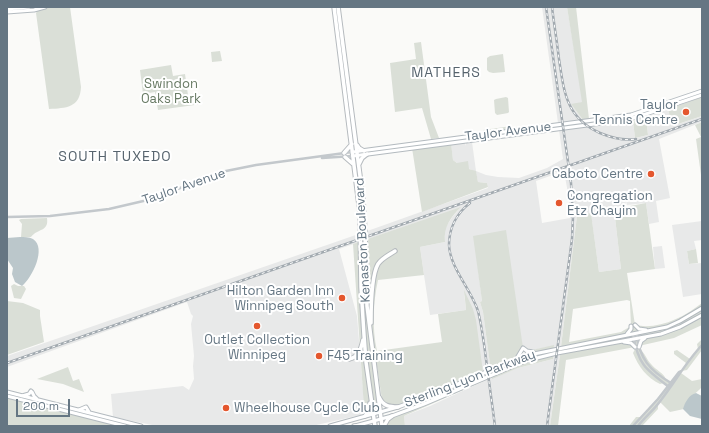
<!DOCTYPE html>
<html>
<head>
<meta charset="utf-8">
<style>
  body { margin:0 }
  #map { position:relative; width:709px; height:433px; overflow:hidden; background:#fafaf8; font-family:"Space Grotesk",sans-serif }
  canvas { display:block }
  .frame { position:absolute; inset:0; border:8px solid #657683; pointer-events:none }
  .scale { position:absolute; left:16px; top:399px; width:54px; height:18px; box-sizing:border-box; border:2px solid #657683; border-top:0; padding-left:5px; font-size:12px; line-height:14px; white-space:nowrap; color:#657683; -webkit-text-stroke:3px #fff; paint-order:stroke }
</style>
</head>
<body>
<div id="map">
<canvas width="709" height="433"></canvas>
<div class="frame"></div>
<div class="scale">200 m</div>
</div>
<script>
const ctx = document.querySelector('canvas').getContext('2d');
ctx.lineJoin = 'round';
function fillPath(path, color) { ctx.fillStyle = color; ctx.fill(path, 'evenodd'); }
function stroke(path, color, width, dash) { ctx.strokeStyle = color; ctx.lineWidth = width; ctx.lineCap = dash ? 'butt' : 'round'; ctx.setLineDash(dash || []); ctx.stroke(path); }
function label(font, color, halo, rows, align = 'center') {
  ctx.font = font + ' "Space Grotesk",sans-serif'; ctx.lineWidth = 4; ctx.setLineDash([]); ctx.textBaseline = 'middle'; ctx.strokeStyle = halo; ctx.fillStyle = color; for (const [text, x, y, turn = 0] of rows) {
    ctx.save(); ctx.translate(x, y); ctx.rotate((+turn || 0) * Math.PI / 180); ctx.textAlign = isNaN(turn) ? turn : align; if (halo) ctx.strokeText(text, 0, 0); ctx.fillText(text, 0, 0); ctx.restore();
  }
}
fillPath(new Path2D(`
  M542,7H567L583,102L572,105L583,120L589,125L593,127L633,121L635,138L648,135L646,117L668,109L672,126L702,116V122L659,139L670,198L656,201L659,222L649,224L646,203L627,205L626,201L625,207L614,209L621,269L599,272L591,214L577,216L560,355L550,426H405L404,416L430,406L484,381L464,292L466,310L430,315L424,275L420,247L445,242L444,234L445,228L453,216L460,208L339,249L357,316L365,414L312,426H157L113,417L111,394L183,386L189,390L194,379L193,366L194,356L191,324L193,316L191,314L187,302L7,367V356L373,229L488,188L487,183L478,182L476,172L457,163L453,160L451,145L465,143L466,146V143L472,142L476,171L486,175L498,177L519,178L547,168L563,159L559,130L565,129V130L586,127L578,120L558,123ZM564,171L569,199L570,218L542,223L536,181ZM474,236L523,348L532,350L554,346L553,359L518,368L492,378L483,312L480,302L482,301Z
  M702,221V240L694,241L696,249L687,251L689,264L702,263V294L683,297L672,225Z
  M662,246L665,268L655,269L653,247Z`), '#e8e9e9');
fillPath(new Path2D(`
  M48,7H70L81,87C80,108 66,108 49,109L36,13L37,11Z
  M567,7H576L589,119L583,120L571,104L582,102Z
  M421,42L431,117L439,138L431,139L422,108L395,112L390,63L416,59L414,43Z
  M220,51L222,61L212,62L211,52Z
  M503,54L505,72L493,73L489,72L487,70V58L490,56Z
  M171,65L173,76L185,74L189,102L202,101V104L158,110L155,92L143,94L140,70Z
  M506,97L508,98L509,112L508,113L497,115L495,113L494,100L496,99Z
  M702,97V116L672,126L668,109Z
  M646,117L648,135L635,138L633,121L621,122Z
  M702,122V175H701L696,139L701,137L695,125Z
  M512,126L513,131L484,135L483,130Z
  M451,143L453,160L457,163L468,161L469,169L476,171L478,182L487,183L488,187L422,212L412,148Z
  M646,203L655,269L627,273L635,325C658,330 683,318 702,303V325L674,338L643,345L639,347V349C645,352 646,359 651,364C655,370 665,373 666,380L670,382L682,371L686,363L674,354V351L677,350L690,359L698,349L697,344L702,339V350L687,370L682,371L681,373L692,381L702,379V387C696,394 685,399 684,409L670,412L660,402L658,404V409L642,426H629L636,417H641L668,386L664,383L660,384C647,378 638,366 633,353L635,349V347L566,360L558,426H550L560,355L577,216L591,213L599,272L621,269L614,209ZM627,300L630,301V304L631,326L621,332L569,342L573,309Z
  M461,207C451,217 443,227 445,242L420,247L424,275L378,280C373,303 372,328 377,351L442,342L438,314L466,310L464,290L473,309L476,320L483,372L446,389L398,407L388,406L382,400L381,393L374,347L381,412L373,414L371,400L369,412L364,408L353,244Z
  M47,218C49,232 38,228 31,237H21L22,224L19,220L21,219Z
  M506,230L523,348L532,350L554,345L553,359L518,368L492,379L483,312L480,302L482,301L473,236ZM523,348L535,353L518,357Z
  M696,249L698,263L689,264L687,251Z
  M14,284L18,286H24L26,289L21,299L14,298L11,286Z
  M7,301L23,303L40,310V316L44,342L7,355Z
  M68,367L73,381L79,379L84,392L63,384L37,379Z
  M484,378V381L404,416L405,426H384L388,419Z
  M7,393L137,426H129L7,395Z
  M7,398L118,426H7Z`), '#dadfd7');
fillPath(new Path2D(`
  M20,237C24,237 29,237 33,239C47,248 32,278 22,286L15,282L12,274L13,268L7,259V238Z
  M696,393L702,396V419L690,416L683,409C685,402 689,395 696,393Z`), '#bbc7cb');
const secondary = new Path2D(`
  M7,9L29,7
  M7,12L34,10L45,7
  M353,152L631,115L702,91
  M353,156L625,120L643,115L702,95
  M635,325L639,329L646,330
  M627,334L631,329V326
  M624,342L631,343L635,347
  M639,347L641,341L645,338
  M517,358L523,348L527,351L533,352
  M7,392L141,426
  M32,392L34,396L37,399
  M7,396L125,426
  M22,396L29,394L31,391
  M79,410L86,407L89,412
  M330,426L398,407L446,389L524,356L667,327L680,321L702,308
  M355,426L392,416L424,404L525,361L557,353L661,334L680,327L702,315`);
const primary = new Path2D(`
  M334,7L360,213L361,287L364,335L366,362L375,426
  M338,7L363,199L365,232L367,306L382,426
  M357,145L359,148L364,151
  M344,153L352,144
  M345,157L353,164
  M359,164L362,158L367,154
  M371,323C371,309 371,276 378,264C382,258 389,255 395,251
  M341,355L349,359C359,357 361,349 363,340
  M379,397C383,406 389,407 398,407
  M365,416L370,410V403
  M354,426H356
  M384,426L388,419L392,416`);
stroke(secondary, '#b3babf', 5);
stroke(primary, '#b5babe', 5.5);
stroke(new Path2D(`
  M322,158L353,156
  M7,217L50,216L109,209L152,199L221,172L256,165L352,152
  M636,333C640,359 649,370 671,383
  M633,334C638,364 645,369 669,387
  M633,426L658,399L679,372L681,371
  M638,426C645,417 654,410 661,400C675,382 686,362 702,345`), '#c3c8cc', 2.5);
stroke(secondary, '#fff', 3);
stroke(primary, '#fff', 3.5);
const rail = new Path2D(`
  M546,7L571,183L573,217L572,239L547,426
  M552,7C554,24 557,42 559,59C564,92 566,118 600,133C612,138 624,141 636,139
  M470,203C457,213 449,228 449,245C450,268 471,289 478,311C482,327 484,343 486,359C489,382 492,404 495,426
  M7,363L702,119`);
stroke(rail, '#a2aab0', 2.5);
stroke(rail, '#fff', 1, [3]);
for (const [x, y, r, color] of [
  [686,112,4,"#e4572e"],
  [651,174,4,"#e4572e"],
  [559,203,4,"#e4572e"],
  [342,298,4,"#e4572e"],
  [257,326,4,"#e4572e"],
  [319,356,4,"#e4572e"],
  [226,408,4,"#e4572e"]
]) { const dot = new Path2D(); dot.arc(x, y, r, 0, 2 * Math.PI); ctx.fillStyle = color; ctx.fill(dot); stroke(dot, '#fff', 1.5); }
label('13px', '#687a64', '#fff', [
  ["Swindon",171,84],
  ["Oaks Park",171,99]
]);
label('13px', '#657683', '#fff', [
  ["Taylor",678,105],
  ["Tennis Centre",678,120],
  ["Caboto Centre",643,174],
  ["Congregation",567,196,"left"],
  ["Etz Chayim",567,211,"left"],
  ["Hilton Garden Inn",334,291],
  ["Winnipeg South",334,306],
  ["Outlet Collection",257,340,"center"],
  ["Winnipeg",257,355,"center"],
  ["F45 Training",327,356,"left"],
  ["Wheelhouse Cycle Club",234,408,"left"]
], 'right');
label('13px', '#657683', '#fff', [
  ["Taylor Avenue",508,132,-7],
  ["Taylor Avenue",184,187,-19],
  ["Kenaston Boulevard",363,240,-93],
  ["Sterling Lyon Parkway",470,379,-21]
]);
ctx.letterSpacing = '1px';
label('14px', '#57646e', '#fff', [
  ["MATHERS",446,73],
  ["SOUTH TUXEDO",115,157]
]);
ctx.letterSpacing = '0px';
</script>
</body>
</html>
